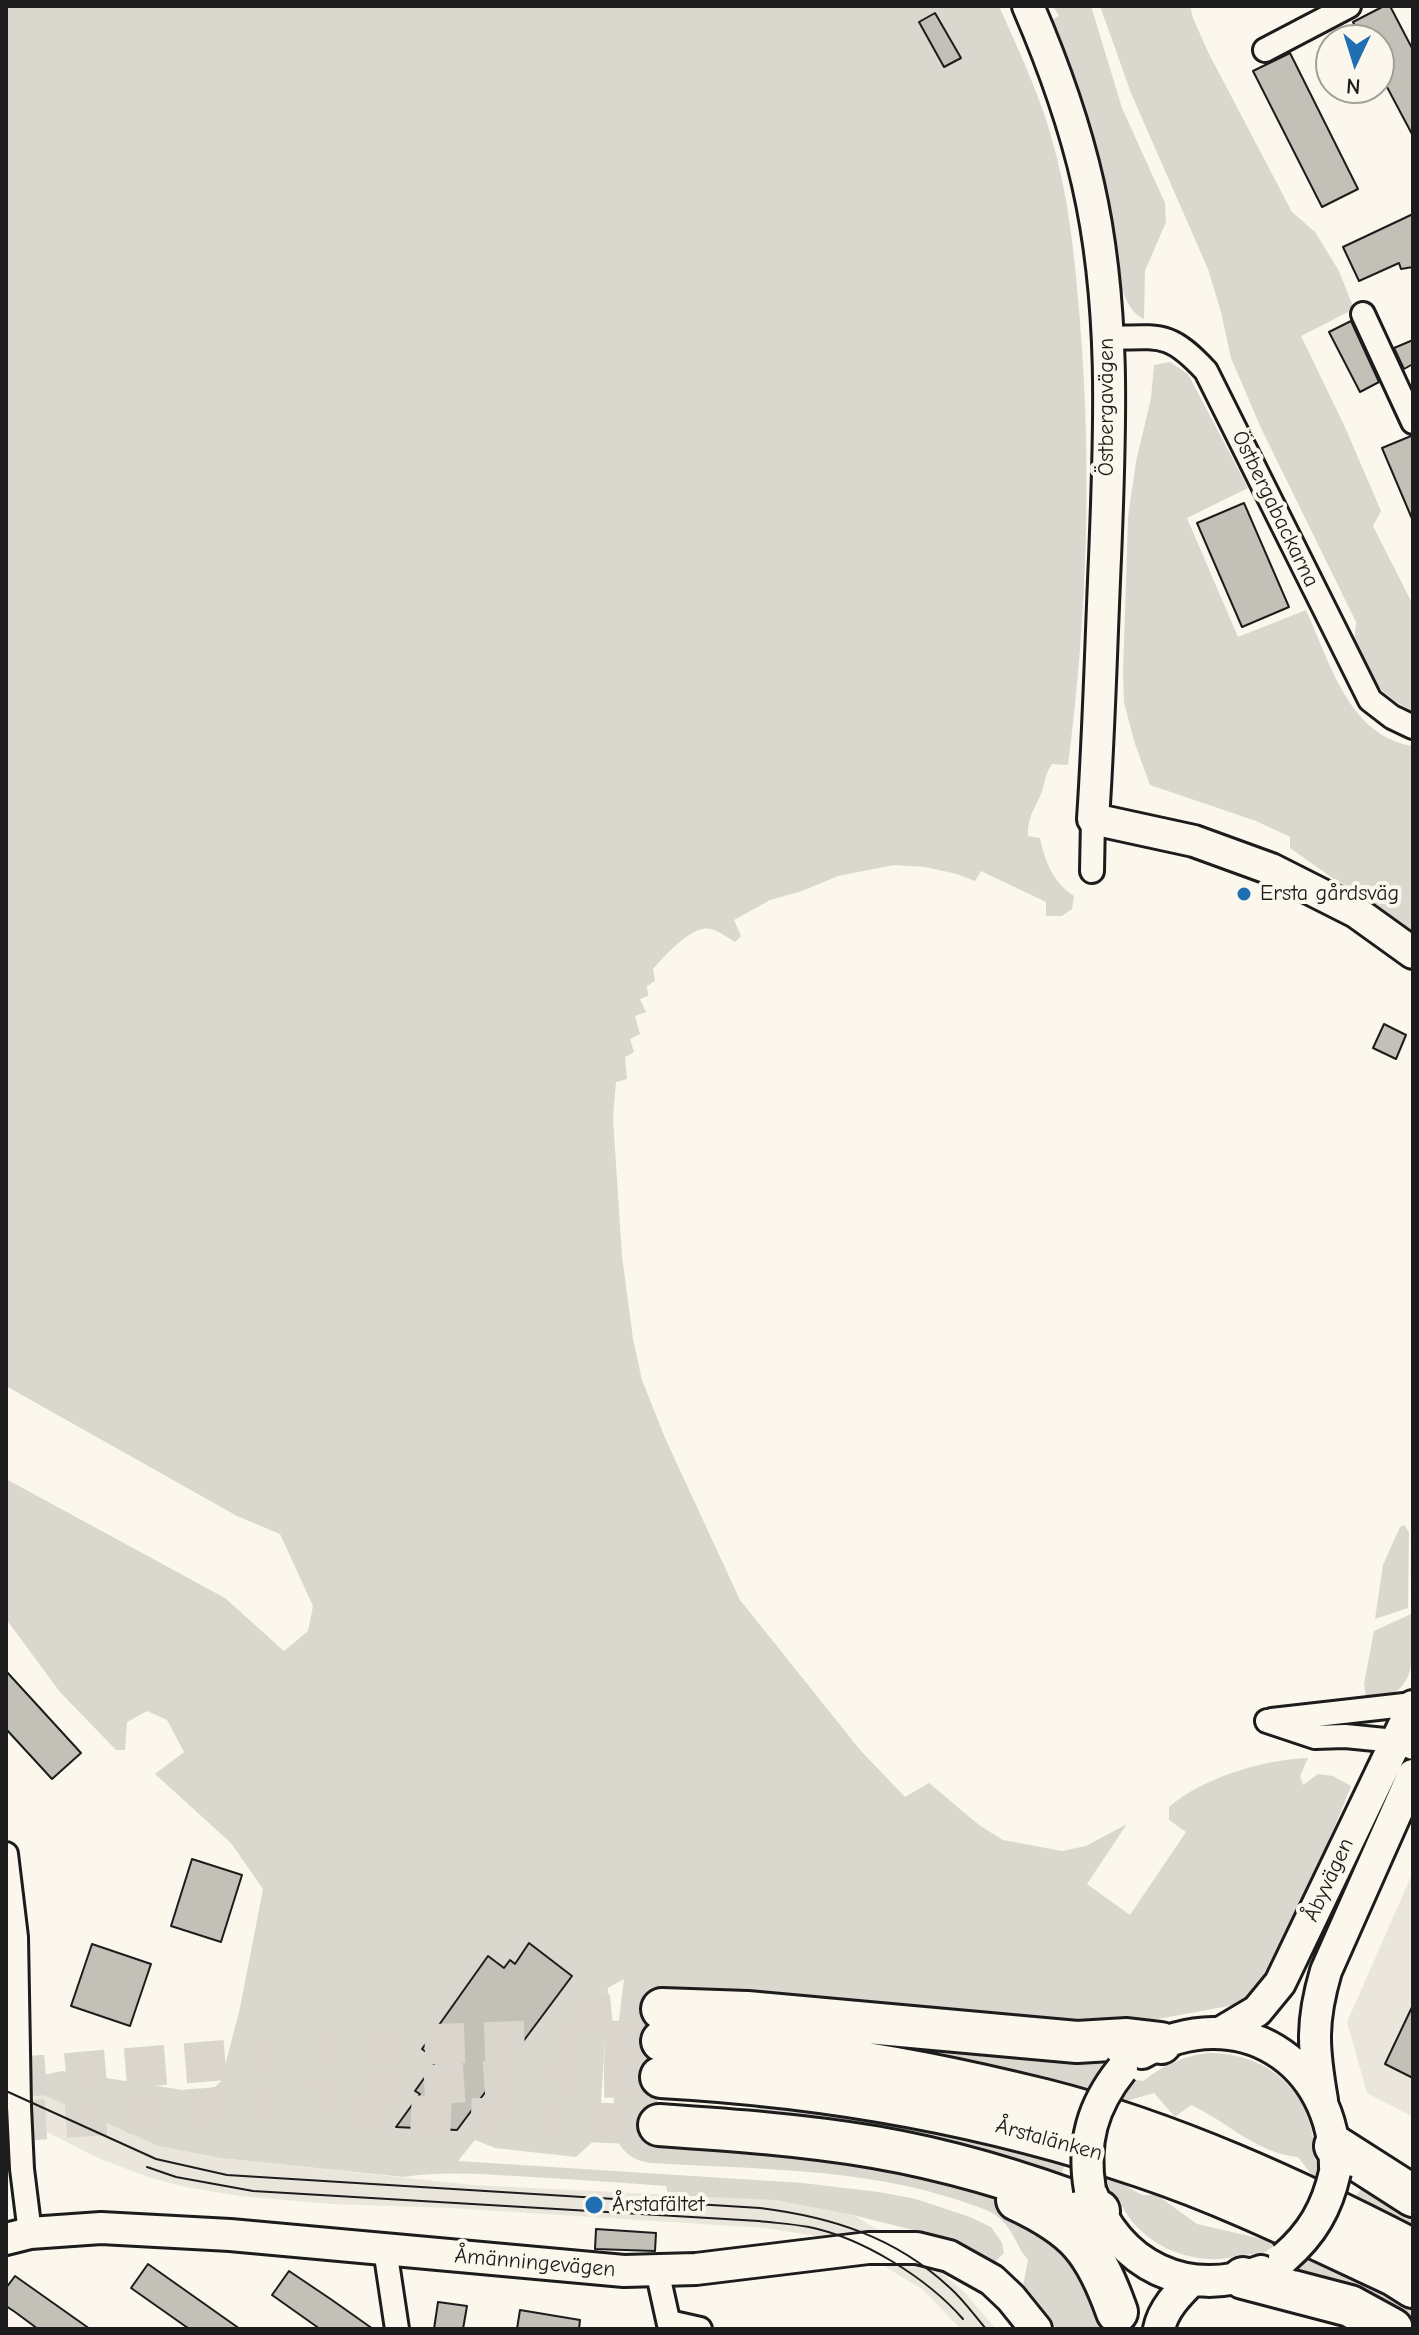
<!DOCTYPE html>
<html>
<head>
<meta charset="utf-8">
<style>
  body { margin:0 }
  #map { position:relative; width:1419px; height:2335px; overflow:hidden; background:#fbf7ec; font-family:"Comic Neue",sans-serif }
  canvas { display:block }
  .frame { position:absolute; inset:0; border:8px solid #1c1c1c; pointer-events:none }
  .north { position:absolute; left:1315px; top:24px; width:80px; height:80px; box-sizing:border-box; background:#fbf7ec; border:2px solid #a29f99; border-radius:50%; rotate:184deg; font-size:22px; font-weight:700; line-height:32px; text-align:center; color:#1c1c1c }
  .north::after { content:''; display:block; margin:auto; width:28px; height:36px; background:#1f6fb2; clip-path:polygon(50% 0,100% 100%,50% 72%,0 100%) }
</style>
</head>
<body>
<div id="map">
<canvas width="1419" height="2335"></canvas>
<div class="frame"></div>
<div class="north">N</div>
</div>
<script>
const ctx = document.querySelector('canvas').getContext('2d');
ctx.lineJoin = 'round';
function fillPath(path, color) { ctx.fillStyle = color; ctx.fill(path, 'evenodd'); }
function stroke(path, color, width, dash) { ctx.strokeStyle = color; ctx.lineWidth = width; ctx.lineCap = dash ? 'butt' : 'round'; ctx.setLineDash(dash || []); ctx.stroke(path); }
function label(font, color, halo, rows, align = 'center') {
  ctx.font = font + ' "Comic Neue",sans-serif'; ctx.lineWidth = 8; ctx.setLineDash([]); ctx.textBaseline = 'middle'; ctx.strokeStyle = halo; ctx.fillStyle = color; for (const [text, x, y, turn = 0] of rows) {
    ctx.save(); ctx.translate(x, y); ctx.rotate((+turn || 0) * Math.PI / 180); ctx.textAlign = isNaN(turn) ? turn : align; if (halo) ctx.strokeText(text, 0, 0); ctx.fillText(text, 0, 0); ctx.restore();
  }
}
fillPath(new Path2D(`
  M1413,1872V2117L1367,2093L1347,2022Z
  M6,2078L158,2146L220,2158L473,2185L775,2200L853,2215L914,2251L939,2270L966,2294L996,2329H961L922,2289L881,2264L811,2235L765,2228L450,2208L330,2204L240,2196L185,2187L148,2177L98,2158L6,2111Z`), '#eae6dc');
fillPath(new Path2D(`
  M6,6H999C1018,49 1038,91 1051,136C1069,197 1075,259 1080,322C1092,469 1087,619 1068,765L1052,764C1045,774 1045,783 1041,794C1034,810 1027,818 1028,836L1040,838C1045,862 1053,882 1074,896L1072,909L1062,916H1046V902L981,871L975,881L957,874L925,867L894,865L838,876L802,891L770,900L734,920L741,936L735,942C728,938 719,931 711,929C692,924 665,956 653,969L655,981L647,986L648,996L640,999L646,1012L635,1016L640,1034L630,1039L634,1052L625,1057L627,1079L616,1082L613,1118L622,1256L633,1339L642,1380L665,1438L740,1600L861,1751L905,1797L929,1783L979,1825L1003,1840L1062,1851L1086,1846L1127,1824L1087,1884L1130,1915L1186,1832L1169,1820V1807C1202,1778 1265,1759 1308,1758L1300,1776L1303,1785L1318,1774L1333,1776L1351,1786L1326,1848L1261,1989L1245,2003L1109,2028L665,1995L664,1988L661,1989L656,2146H659V2141L869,2162L995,2195L1051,2224L1102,2309L1103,2329H1057L1023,2286L1028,2260C1016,2246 1013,2228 997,2216C986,2208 971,2205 958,2200C863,2168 750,2169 650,2163C637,2161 627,2156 620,2145C606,2120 620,2010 624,1979L608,1988L599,2136L576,2157L495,2148L475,2140L458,2161L803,2183L879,2192L916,2199L970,2217L991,2227L1002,2243L1004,2253L995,2262L953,2240L853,2215L775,2200L668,2195L666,2186C616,2182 566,2179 516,2176C479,2174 442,2171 404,2177L220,2158L158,2146L39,2093L43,2075L62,2071L208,2094L221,2081L240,2008L263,1889L231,1843L155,1774L184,1752L167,1720L147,1711L127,1722L125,1750H116L60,1692L6,1619V1479L225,1598L284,1651L308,1631L313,1606L280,1534L237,1516L6,1386Z
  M1053,6H1091L1122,108L1165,203L1166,222L1145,271L1144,319C1126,311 1120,284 1117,266C1114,244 1112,220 1107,198C1093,137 1070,80 1048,22L1059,16Z
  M1100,6H1190L1193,18L1208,52L1292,212L1315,232L1339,271L1354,309L1301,336L1344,425L1381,511L1373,526L1413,605V711C1387,699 1364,677 1356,649C1353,641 1356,630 1356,622L1261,428L1231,358L1221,312L1208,269L1131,93Z
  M1170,362L1188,374L1248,488L1187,518L1238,637L1306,610C1329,660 1349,737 1413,746V935L1290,848V837L1256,821L1150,785L1134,741L1124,702L1123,673L1128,517L1136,462L1151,398L1154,365Z
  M1404,1525L1409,1532L1408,1608L1375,1619L1383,1565L1400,1527Z
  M1411,1614L1413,1615C1413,1653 1419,1703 1366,1696L1364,1684L1374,1631Z
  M866,2043L1097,2053L1103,2068L1087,2094Z
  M1214,2053C1276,2056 1315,2098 1315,2160L1322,2165L1319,2184L1298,2157C1256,2153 1228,2122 1191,2105L1175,2117L1154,2093L1119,2103L1136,2080L1143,2081C1165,2065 1185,2054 1214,2053Z
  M757,2104L867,2118L966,2137L1065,2163L1061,2177L756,2113Z
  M1105,2174L1142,2195H1157L1197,2224L1280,2243L1258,2256C1247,2251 1233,2258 1221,2259C1180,2262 1134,2238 1119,2199L1112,2197Z
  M1364,2185L1413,2213V2229L1353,2200Z
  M1311,2256L1374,2287L1413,2311V2326L1370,2302L1292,2272Z`), '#dad7ce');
const building = new Path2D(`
  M1384,6H1390L1413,50V136L1379,72V40H1362L1353,22Z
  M935,13L961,58L944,67L919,22Z
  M1290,53L1358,189L1322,207L1253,71Z
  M1413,214V267L1401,269L1399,263L1359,281L1343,247Z
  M1351,321L1379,382L1360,392L1329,332Z
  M1413,340V364L1404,369L1394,348Z
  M1411,436H1413V521L1382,448Z
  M1244,503L1289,607L1242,627L1197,523Z
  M1384,1024L1406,1035L1396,1059L1373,1048Z
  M6,1671L81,1753L52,1779L6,1729Z
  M192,1859L242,1875L221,1942L171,1926Z
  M529,1943L572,1976L457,2130L396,2127L420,2094L415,2091L437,2060L422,2049L488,1956L504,1968L510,1960L515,1964Z
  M92,1944L151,1964L130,2026L71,2006Z
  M1413,2005V2078L1385,2064Z
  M596,2229L656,2233L655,2251L595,2249Z
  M148,2264L240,2329H190L185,2326L131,2288Z
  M289,2271L332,2300L373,2329H320L272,2295Z
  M15,2276L90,2329H38L15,2312L6,2306V2288Z
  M438,2302L467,2306L463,2329H434Z
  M520,2310L580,2320L579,2329H517Z`);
fillPath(building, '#c3c0b8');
stroke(building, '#1c1c1c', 2);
stroke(new Path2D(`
  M572,2018L662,2009
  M6,2078L407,2045L546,2040L662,2041
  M351,2113L659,2125
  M6,2122L208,2108L345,2091L510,2079L661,2077`), '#dad6cd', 40, [40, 20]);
const street = new Path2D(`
  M1265,50L1349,6
  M1363,314L1413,422
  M1108,338C1160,337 1169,331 1206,371L1370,700L1392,717L1413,727
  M1092,871L1093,819
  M1272,1720L1413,1704
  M1267,1721L1315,1737L1345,1736L1395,1741L1413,1748
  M6,1854L16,1937L19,2107L22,2169L30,2233
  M385,2249L397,2329
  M657,2270L670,2329
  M669,2322L700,2329`);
const secondary = new Path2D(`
  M1028,6C1053,64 1074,122 1088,184C1116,307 1110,433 1105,558C1101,645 1099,732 1093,819L1194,841L1271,869L1356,912L1413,953
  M1220,2033L1257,2011L1280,1983L1413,1706
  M1142,2053C1238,1999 1336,2060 1335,2169
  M1322,2100C1313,2048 1311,2022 1326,1971L1413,1775
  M1091,2192C1119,2266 1186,2299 1261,2271
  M6,2239L30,2233L101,2228L230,2235L624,2271L696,2269L868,2248H917L949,2256L992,2280L1011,2298L1036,2329
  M1159,2329C1163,2309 1178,2294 1192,2280`);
const highway = new Path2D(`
  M662,2009L747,2012L1077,2042L1127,2039L1161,2043
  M662,2041C712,2046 762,2049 812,2055C890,2065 968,2081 1044,2100C1171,2132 1297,2190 1413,2250
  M661,2077C825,2086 987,2114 1143,2167C1230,2196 1312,2237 1394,2275L1413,2287
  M659,2125C731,2130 803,2135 874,2147C950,2160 1026,2183 1099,2211
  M1335,2146L1413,2196
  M1017,2200C1077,2228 1095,2250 1117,2312
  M1243,2278L1350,2306L1392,2329`);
stroke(street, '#1c1c1c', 28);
stroke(secondary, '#1c1c1c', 36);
stroke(highway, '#1c1c1c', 46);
stroke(street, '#fbf7ec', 22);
stroke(secondary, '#fbf7ec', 30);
stroke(highway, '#fbf7ec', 40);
stroke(new Path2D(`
  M6,2091L156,2159L227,2175L760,2208C832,2217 895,2237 949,2287C963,2299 974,2315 986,2329
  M147,2167L176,2177L253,2191L759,2221C775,2223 793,2224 809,2227C863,2238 927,2278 963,2319`), '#1c1c1c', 2);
const secondaryBridge = new Path2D(`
  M1090,2190C1082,2143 1092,2106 1122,2069
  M1284,2258C1312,2234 1327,2208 1335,2172`);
stroke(secondaryBridge, '#1c1c1c', 36, []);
stroke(secondaryBridge, '#fbf7ec', 30);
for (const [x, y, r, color] of [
  [1244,894,8,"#1f6fb2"],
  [594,2205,10,"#1f6fb2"]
]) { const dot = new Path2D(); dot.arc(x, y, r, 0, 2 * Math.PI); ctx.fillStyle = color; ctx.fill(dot); stroke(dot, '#fbf7ec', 3); }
label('22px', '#1c1c1c', '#fbf7ec', [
  ["Östbergavägen",1107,407,-90],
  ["Östbergabackarna",1275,509,64],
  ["Åbyvägen",1329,1880,-65],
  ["Årstalänken",1049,2140,15],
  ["Åmänningevägen",535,2263,5]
]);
label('22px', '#1c1c1c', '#fbf7ec', [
  ["Ersta gårdsväg",1260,894],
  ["Årstafältet",612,2205]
], 'left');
</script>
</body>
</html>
